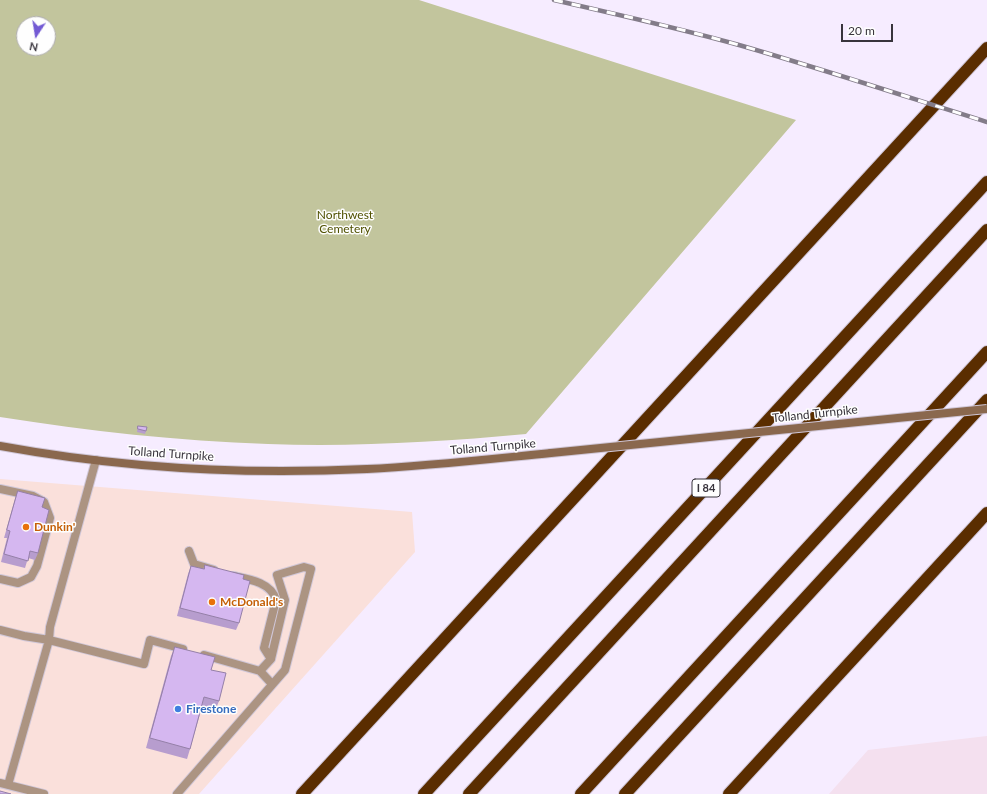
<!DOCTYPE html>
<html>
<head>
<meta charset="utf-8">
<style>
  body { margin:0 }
  #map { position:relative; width:987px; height:794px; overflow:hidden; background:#f6ecff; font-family:Lato,sans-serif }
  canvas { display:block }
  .north { position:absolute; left:16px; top:16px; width:40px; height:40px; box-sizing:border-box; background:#fefefe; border:1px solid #afadb0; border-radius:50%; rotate:192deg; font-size:11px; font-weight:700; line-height:16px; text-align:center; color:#38343c }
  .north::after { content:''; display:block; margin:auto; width:14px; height:18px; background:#735ad4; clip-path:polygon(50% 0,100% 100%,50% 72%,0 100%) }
  .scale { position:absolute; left:841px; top:24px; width:52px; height:18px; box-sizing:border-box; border:2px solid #38343c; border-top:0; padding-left:5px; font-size:12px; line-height:14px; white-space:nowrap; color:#38343c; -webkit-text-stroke:3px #fefefe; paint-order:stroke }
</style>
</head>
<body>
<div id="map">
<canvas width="987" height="794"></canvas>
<div class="north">N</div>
<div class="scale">20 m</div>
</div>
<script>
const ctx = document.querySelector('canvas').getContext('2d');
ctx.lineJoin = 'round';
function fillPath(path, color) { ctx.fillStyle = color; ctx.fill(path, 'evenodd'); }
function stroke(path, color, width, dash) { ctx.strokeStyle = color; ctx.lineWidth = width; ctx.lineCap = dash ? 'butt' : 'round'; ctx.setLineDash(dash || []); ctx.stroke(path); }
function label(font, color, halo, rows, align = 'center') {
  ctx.font = font + ' Lato,sans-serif'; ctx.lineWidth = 3; ctx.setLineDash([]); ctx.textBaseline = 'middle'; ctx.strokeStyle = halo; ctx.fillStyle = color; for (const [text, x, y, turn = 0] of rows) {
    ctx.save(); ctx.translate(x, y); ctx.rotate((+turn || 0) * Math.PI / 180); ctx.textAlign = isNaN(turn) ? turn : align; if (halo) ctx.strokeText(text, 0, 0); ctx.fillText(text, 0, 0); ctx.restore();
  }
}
fillPath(new Path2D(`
  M0,479L412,512L415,552L199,794H0Z`), '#fae0db');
fillPath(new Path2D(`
  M987,736V794H829L868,750Z`), '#f4e0ef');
fillPath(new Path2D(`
  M0,0H419L796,120L526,434C440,442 354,447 268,444C178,441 89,431 0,417ZM24,24H48V48H24Z`), '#c2c59d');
const service = new Path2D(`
  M0,489L33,496L44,502L50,518L37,566L31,577L18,583L0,579
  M189,551L194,564L214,570
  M233,576C248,579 271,582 276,600L264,648L271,659
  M0,630L24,636L49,640L144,664L150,640L183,649
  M204,655L260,671L272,684
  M0,783L44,794
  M8,785L49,640L50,627L96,460
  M177,794L285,670L311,569L304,567L277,575L285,600L271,659L260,671`);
const secondary = new Path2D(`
  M0,446C120,468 245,475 367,469C429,466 490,459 551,453`);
const motorway = new Path2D(`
  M302,794L987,48
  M424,794L987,182
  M469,794L987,230
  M581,794L987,352
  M625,794L987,400
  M729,794L987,513`);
stroke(service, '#d0c7d8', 10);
stroke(secondary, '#d0c7d8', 10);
stroke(motorway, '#d0c7d8', 14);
stroke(service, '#ac9482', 8);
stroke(secondary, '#8a684e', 8);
stroke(motorway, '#5a2d00', 12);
const rail = new Path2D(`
  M554,0C616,14 678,28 739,45C822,69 904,96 987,122`);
stroke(rail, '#837c89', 4.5);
stroke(rail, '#fefefe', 3, [9]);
const secondaryBridge = new Path2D(`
  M551,453L987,409`);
stroke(secondaryBridge, '#d0c7d8', 10, []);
stroke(secondaryBridge, '#8a684e', 8);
fillPath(new Path2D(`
  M138,426L146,431L145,434L137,432Z
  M18,491L42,507L38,553L35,560L28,558L25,568L1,562L7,538H4L15,499Z
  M205,565L243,579L239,623L236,630L177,616L188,574L191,566L203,569Z
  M175,647L211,670L219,701L215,711L202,707L190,749L187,759L146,748L171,656Z`), '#b79dce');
const building = new Path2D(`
  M138,426L147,427L146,431L138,429Z
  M18,491L45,498L42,507L49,510L38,553L30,551L28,561L4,554L10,531L7,530Z
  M205,565L244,575L243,579L250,581L239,623L180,608L191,566L204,569Z
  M175,647L215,657L211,670L226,673L219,701L204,697L190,749L150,738Z
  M0,791L11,794H0Z`);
fillPath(building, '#d5b7f0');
stroke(building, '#9580a8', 1);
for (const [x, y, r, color] of [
  [26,527,4,"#e8710a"],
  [212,602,4,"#e8710a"],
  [178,709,4,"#3f7fe0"]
]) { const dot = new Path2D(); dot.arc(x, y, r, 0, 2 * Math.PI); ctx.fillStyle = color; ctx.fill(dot); stroke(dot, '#fefefe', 1.5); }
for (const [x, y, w] of [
  [706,488,28]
]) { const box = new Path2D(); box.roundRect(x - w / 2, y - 9, w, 18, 3); ctx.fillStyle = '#fefefe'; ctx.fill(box); stroke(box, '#38343c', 1); }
label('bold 11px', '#38343c', null, [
  ["I 84",706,488]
]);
label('12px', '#505100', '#fefefe', [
  ["Northwest",345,215],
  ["Cemetery",345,229]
]);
label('12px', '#38343c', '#fefefe', [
  ["Tolland Turnpike",815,414,-6],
  ["Tolland Turnpike",493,447,-5],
  ["Tolland Turnpike",171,454,4]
]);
label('bold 12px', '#c56008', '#fefefe', [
  ["Dunkin'",34,527],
  ["McDonald's",220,602]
], 'left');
label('bold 12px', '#366cbe', '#fefefe', [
  ["Firestone",186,709]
], 'left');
</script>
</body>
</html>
